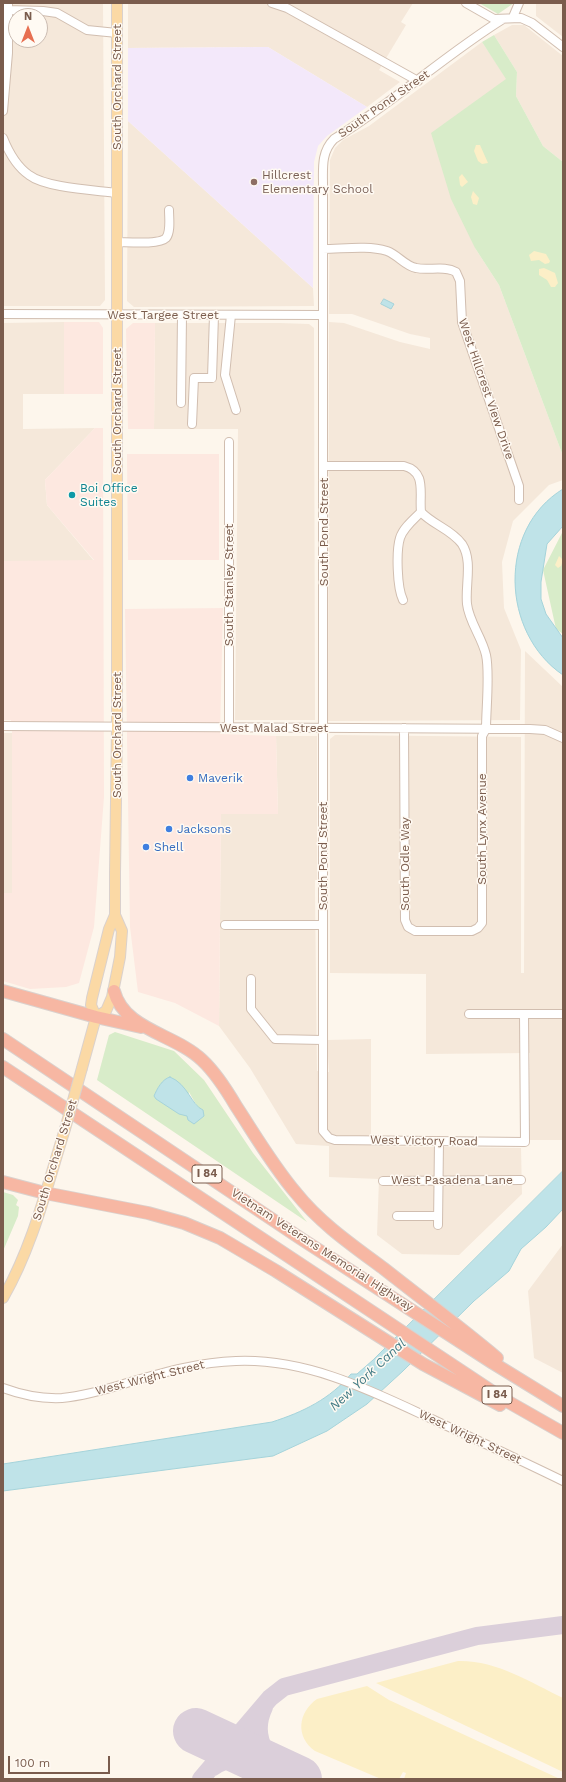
<!DOCTYPE html>
<html>
<head>
<meta charset="utf-8">
<style>
  body { margin:0 }
  #map { position:relative; width:566px; height:1782px; overflow:hidden; background:#fdf6ec; font-family:"Work Sans",sans-serif }
  canvas { display:block }
  .frame { position:absolute; inset:0; border:4px solid #7a5c4d; pointer-events:none }
  .north { position:absolute; left:8px; top:8px; width:40px; height:40px; box-sizing:border-box; background:#fffaf3; border:1px solid #cabbb1; border-radius:50%; rotate:0deg; font-size:11px; font-weight:700; line-height:16px; text-align:center; color:#7a5c4d }
  .north::after { content:''; display:block; margin:auto; width:14px; height:18px; background:#e76f51; clip-path:polygon(50% 0,100% 100%,50% 72%,0 100%) }
  .scale { position:absolute; left:8px; top:1756px; width:102px; height:18px; box-sizing:border-box; border:2px solid #7a5c4d; border-top:0; padding-left:5px; font-size:12px; line-height:14px; white-space:nowrap; color:#7a5c4d; -webkit-text-stroke:3px #fffaf3; paint-order:stroke }
</style>
</head>
<body>
<div id="map">
<canvas width="566" height="1782"></canvas>
<div class="frame"></div>
<div class="north">N</div>
<div class="scale">100 m</div>
</div>
<script>
const ctx = document.querySelector('canvas').getContext('2d');
ctx.lineJoin = 'round';
function fillPath(path, color) { ctx.fillStyle = color; ctx.fill(path, 'evenodd'); }
function stroke(path, color, width, dash) { ctx.strokeStyle = color; ctx.lineWidth = width; ctx.lineCap = dash ? 'butt' : 'round'; ctx.setLineDash(dash || []); ctx.stroke(path); }
function label(font, color, halo, rows, align = 'center') {
  ctx.font = font + ' "Work Sans",sans-serif'; ctx.lineWidth = 3; ctx.setLineDash([]); ctx.textBaseline = 'middle'; ctx.strokeStyle = halo; ctx.fillStyle = color; for (const [text, x, y, turn = 0] of rows) {
    ctx.save(); ctx.translate(x, y); ctx.rotate((+turn || 0) * Math.PI / 180); ctx.textAlign = isNaN(turn) ? turn : align; if (halo) ctx.strokeText(text, 0, 0); ctx.fillText(text, 0, 0); ctx.restore();
  }
}
fillPath(new Path2D(`
  M3,3H103L105,300L100,306H3ZM16,16H40V40H16Z
  M128,3H413L401,22L406,25L379,70L400,82L367,107L268,47L128,48Z
  M536,3H563V37L536,16Z
  M512,25H524L563,56V162L543,146L516,96L517,72L494,35Z
  M482,42L507,79L475,248L499,285L563,456V480L549,485L513,521L502,562L504,608L521,650L520,720L328,721L329,322L344,323L400,342L430,349V338L410,334L352,314H329L330,160L335,148L343,140L369,126Z
  M128,121L313,288L314,306L134,307L127,301Z
  M64,322V394H23V429L95,428L45,480L47,505L94,561L3,562V323Z
  M155,323H280L309,324L314,328L315,720H235L238,429H154Z
  M525,651L563,687V1140H529L530,1053L426,1054V974L330,973V739L335,735L521,737V973H524Z
  M3,733H12V893H3Z
  M276,736H317V880H315V894L317,1071L329,1072L327,1040L371,1039V1146L521,1148L522,1194L459,1255L402,1254L377,1235L379,1179L329,1177V1146L296,1144L250,1068L219,1026L221,814H278Z
  M563,1244V1373L534,1358L528,1291Z`), '#f5e8da');
fillPath(new Path2D(`
  M64,322H99L103,328V394H64Z
  M133,323H155L154,429H128L126,329Z
  M95,428H103L104,797L94,927L79,983L66,987L30,989L3,981V893H12V733L11,720H3V561L94,560L47,505L45,480Z
  M127,454H219V560H128Z
  M223,608L220,734L276,736L278,814H221L219,1026L175,1003L138,992L130,927L125,609Z`), '#fde8e0');
fillPath(new Path2D(`
  M268,47L367,107L327,136L318,146L314,162L313,288L128,121V48Z`), '#f3e8fa');
fillPath(new Path2D(`
  M479,3H514L498,14Z
  M494,35L517,72L516,96L543,146L563,162V456L499,285L475,248L451,199L431,133L506,79L482,42Z
  M563,531V634L556,629L543,570Z
  M115,1032L174,1051L204,1080L253,1153L307,1222L97,1080L109,1035ZM189,1092L198,1108L188,1120Z
  M3,1192L13,1195L18,1200L16,1205L19,1207L18,1216L3,1251Z`), '#d8ecc9');
fillPath(new Path2D(`
  M476,145H480L488,163L482,164L478,161L474,151Z
  M462,174L468,182L462,187L460,185L459,177Z
  M473,191L479,198L477,205L473,204L471,197Z
  M534,251L546,254L550,261L549,263L545,264L539,260L531,261L529,255Z
  M544,268L555,273L558,283L555,287H551L547,280L539,275V269Z
  M559,556L563,560L561,566L558,568L555,565Z
  M458,1661C496,1660 530,1682 563,1698V1772L376,1683Z
  M367,1686L389,1700L560,1779H404L406,1773L403,1772L399,1779H381L315,1751C295,1737 298,1712 317,1699Z`), '#fcefc7');
const water = new Path2D(`
  M384,299L394,304L391,309L381,304Z
  M563,489V526L547,544L541,582V599L546,614L563,638V675C501,633 497,529 563,489Z
  M170,1077C188,1084 191,1105 203,1110L204,1116L194,1124L188,1120L187,1116L179,1114L156,1099L154,1096C157,1089 162,1079 170,1077Z
  M563,1171V1209L546,1227L521,1249L509,1271L474,1301L403,1371L367,1404L327,1431L273,1456L3,1491V1464L272,1422C303,1412 330,1399 351,1374H357L373,1360Z`);
fillPath(water, '#bfe3e8');
stroke(water, '#a5d3da', 1);
stroke(new Path2D(`
  M264,1707C252,1732 262,1751 279,1770
  M213,1767C229,1756 243,1758 261,1761
  M201,1779L270,1698L284,1687L477,1636L563,1625`), '#dbcfda', 18);
stroke(new Path2D(`
  M196,1731L299,1779`), '#dbcfda', 46);
const minor = new Path2D(`
  M272,3L287,8L418,81
  M466,3L494,19L521,18L532,23L563,47
  M8,10L43,11L57,13L87,30L117,33
  M513,17L519,3
  M503,19C445,55 393,103 334,139C321,152 323,168 323,185V1131L329,1138L335,1140L525,1142L524,1014
  M3,111L8,53V3
  M3,138C9,153 16,166 29,175C46,188 95,190 117,193
  M117,242C127,242 159,245 166,238C171,232 169,218 169,210
  M323,249C343,249 367,245 387,251C398,255 405,266 416,268C429,271 444,265 456,272L460,281L462,322L519,486V500
  M3,314L323,315
  M231,315L225,375L236,410
  M181,403L182,315
  M192,424L194,378H212L214,315
  M323,466H404C427,472 419,493 421,512C433,525 451,529 462,544C473,561 465,585 467,604C469,622 482,637 486,655C490,673 486,709 486,729L482,736V923L478,928L472,931H415L408,927L405,920L404,728
  M403,600C397,588 396,551 400,538C403,528 414,519 421,512
  M3,726L530,729L545,730L563,738
  M229,727V442
  M225,925H323
  M251,979V1009L275,1039L322,1040
  M469,1014H563
  M383,1181L521,1180
  M397,1216H438
  M438,1225L439,1141
  M3,1388C22,1395 42,1399 62,1398C85,1396 108,1389 130,1382C165,1372 200,1362 236,1361C307,1358 372,1391 434,1420C477,1440 520,1460 563,1481`);
const major = new Path2D(`
  M96,1017L106,1011L112,997L120,957L122,931L115,915V873L117,727V3
  M82,1068L96,1017L91,1005L92,998L109,929L115,915
  M3,1298C33,1246 47,1186 65,1129`);
const highway = new Path2D(`
  M3,991L96,1017L141,1027
  M114,991C124,1030 175,1034 202,1060C216,1073 226,1089 236,1106C255,1135 273,1166 296,1193C320,1223 352,1245 383,1268C421,1298 460,1327 497,1358
  M3,1039L300,1238L493,1363L563,1406
  M3,1067L505,1400L563,1433
  M3,1182L45,1193L148,1213L184,1223L220,1238L276,1271L423,1364L500,1405`);
stroke(minor, '#d1beb0', 10);
stroke(major, '#dad1cd', 12);
stroke(highway, '#dad1cd', 14);
stroke(minor, '#fff', 8);
stroke(major, '#fbd9a5', 10);
stroke(highway, '#f7b7a3', 12);
const majorBridge = new Path2D(`
  M65,1129L82,1068`);
stroke(majorBridge, '#dad1cd', 12, []);
stroke(majorBridge, '#fbd9a5', 10);
for (const [x, y, r, color] of [
  [254,182,4,"#8d6e63"],
  [72,495,4,"#0f9aa8"],
  [190,778,4,"#3f7fe0"],
  [169,829,4,"#3f7fe0"],
  [146,847,4,"#3f7fe0"]
]) { const dot = new Path2D(); dot.arc(x, y, r, 0, 2 * Math.PI); ctx.fillStyle = color; ctx.fill(dot); stroke(dot, '#fffaf3', 1.5); }
for (const [x, y, w] of [
  [207,1174,30],
  [497,1395,30]
]) { const box = new Path2D(); box.roundRect(x - w / 2, y - 9, w, 18, 3); ctx.fillStyle = '#fffaf3'; ctx.fill(box); stroke(box, '#7a5c4d', 1); }
label('bold 11px', '#7a5c4d', null, [
  ["I 84",207,1174],
  ["I 84",497,1395]
]);
label('12px', '#7a5c4d', '#fffaf3', [
  ["South Orchard Street",117,87,-90],
  ["South Pond Street",384,104,-35],
  ["West Targee Street",163,315],
  ["West Hillcrest View Drive",486,389,71],
  ["South Orchard Street",117,411,-90],
  ["South Pond Street",324,532,-90],
  ["South Stanley Street",229,585,-90],
  ["West Malad Street",274,728],
  ["South Orchard Street",117,735,-90],
  ["South Lynx Avenue",482,829,-90],
  ["South Pond Street",323,856,-90],
  ["South Odle Way",405,864,-90],
  ["West Victory Road",424,1141,1],
  ["South Orchard Street",55,1160,-73],
  ["West Pasadena Lane",452,1180],
  ["Vietnam Veterans Memorial Highway",322,1250,33],
  ["West Wright Street",150,1378,-14],
  ["West Wright Street",470,1437,25]
]);
label('12px', '#785e54', '#fffaf3', [
  ["Hillcrest",262,175],
  ["Elementary School",262,189]
], 'left');
label('12px', '#0d838f', '#fffaf3', [
  ["Boi Office",80,488],
  ["Suites",80,502]
], 'left');
label('12px', '#366cbe', '#fffaf3', [
  ["Maverik",198,778],
  ["Jacksons",177,829],
  ["Shell",154,847]
], 'left');
label('italic 13px', '#437c86', '#fffaf3', [
  ["New York Canal",368,1375,-43]
]);
</script>
</body>
</html>
